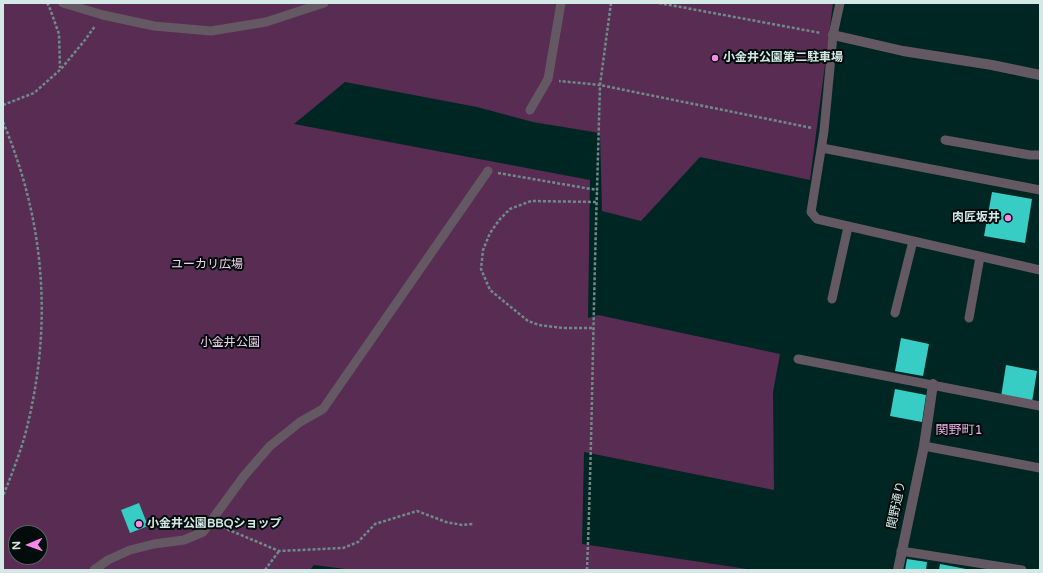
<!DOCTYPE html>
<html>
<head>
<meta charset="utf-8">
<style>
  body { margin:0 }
  #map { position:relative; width:1043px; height:573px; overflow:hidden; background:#002624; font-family:"Varela Round",sans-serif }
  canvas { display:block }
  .frame { position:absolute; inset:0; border:4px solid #d4e9e6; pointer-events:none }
  .north { position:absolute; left:8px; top:525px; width:40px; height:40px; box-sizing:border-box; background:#010c0b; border:1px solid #556463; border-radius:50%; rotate:268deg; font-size:11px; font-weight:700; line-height:16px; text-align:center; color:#d4e9e6 }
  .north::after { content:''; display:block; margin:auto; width:14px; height:18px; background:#f888ea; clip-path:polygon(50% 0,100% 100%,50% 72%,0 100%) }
</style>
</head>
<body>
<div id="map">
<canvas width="1043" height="573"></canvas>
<div class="frame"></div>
<div class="north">N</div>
</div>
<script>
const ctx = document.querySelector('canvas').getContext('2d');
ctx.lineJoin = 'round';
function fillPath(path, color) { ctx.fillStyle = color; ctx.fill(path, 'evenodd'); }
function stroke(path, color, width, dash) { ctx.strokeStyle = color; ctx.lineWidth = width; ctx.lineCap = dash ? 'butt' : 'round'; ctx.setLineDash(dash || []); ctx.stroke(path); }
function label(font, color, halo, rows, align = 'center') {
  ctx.font = font + ' "Varela Round","Noto Sans JP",sans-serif'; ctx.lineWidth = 4; ctx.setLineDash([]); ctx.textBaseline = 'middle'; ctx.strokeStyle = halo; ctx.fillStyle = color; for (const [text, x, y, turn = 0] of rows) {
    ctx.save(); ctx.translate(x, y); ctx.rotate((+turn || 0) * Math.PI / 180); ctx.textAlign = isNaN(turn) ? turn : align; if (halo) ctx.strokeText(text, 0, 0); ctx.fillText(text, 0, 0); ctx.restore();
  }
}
fillPath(new Path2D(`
  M3,3H833L810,180L700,157L641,221L602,211L600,133L533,122L477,107L345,82L294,124L590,180L588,318L598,315L780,354L773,392L774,490L584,452L582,544L753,570H353L314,565L310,570H3ZM16,533H40V557H16Z`), '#592d53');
fillPath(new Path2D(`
  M992,192L1032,199L1025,243L984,236Z
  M901,338L929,344L923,376L895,371Z
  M1006,365L1037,371L1032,402L1001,397Z
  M895,389L926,395L922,422L890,416Z
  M139,503L148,526L130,533L121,510Z
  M907,559L927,562L926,570H905Z
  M940,564L966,569L965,570H939Z`), '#37ccc4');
stroke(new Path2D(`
  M47,3L49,6L59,34L60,68
  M611,3L600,85L812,128
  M659,3L821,33
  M3,105L34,93L61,69L85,40L95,26
  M3,122C46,224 53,329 25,435C19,456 11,476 3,496
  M498,173L597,190L600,85L559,81
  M592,328H563L539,325L528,321L490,290L481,269L483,250L490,233L500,219L510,209L531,201L597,202
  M223,526L229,530L279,551L343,548L358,542L375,524L417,511L446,522L462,525L473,524
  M265,570L279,551
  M587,570C592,443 593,317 597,190`), '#6e8b89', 2.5, [3, 2]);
stroke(new Path2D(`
  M63,3L103,15L154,26L211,31L266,22L324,3
  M840,3L833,35L824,131L811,212L817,219L1040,270
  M530,110L548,79L561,3
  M945,140L1030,155H1040
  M822,148L1040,190
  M832,299L848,227
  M895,313L913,241
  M969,318L980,257
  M798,359L1040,406
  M924,446L1040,468
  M901,551L1022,570
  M94,570L108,560L130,550L154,544L184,540L203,532L244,476L270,446L300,422L323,409L488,171`), '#645962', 9);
stroke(new Path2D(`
  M833,35L903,51L992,65L1040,75
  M898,570L924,446L933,384`), '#645962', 10);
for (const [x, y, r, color] of [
  [715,58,4,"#f888ea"],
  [1008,218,4,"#f888ea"],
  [139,524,4,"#f888ea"]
]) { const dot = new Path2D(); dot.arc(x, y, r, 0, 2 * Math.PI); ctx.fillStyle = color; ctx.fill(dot); stroke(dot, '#010c0b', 1.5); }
label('bold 12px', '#d4e9e6', '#010c0b', [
  ["小金井公園第二駐車場",723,58],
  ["肉匠坂井",1000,218,"right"],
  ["小金井公園BBQショップ",147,524]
], 'left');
label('12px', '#f5ceee', '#010c0b', [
  ["ユーカリ広場",207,265],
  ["小金井公園",230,343]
]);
label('12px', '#d4e9e6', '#010c0b', [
  ["関野通り",897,505,-78]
]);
label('13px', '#eaace0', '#010c0b', [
  ["関野町1",959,431]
]);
</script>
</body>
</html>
